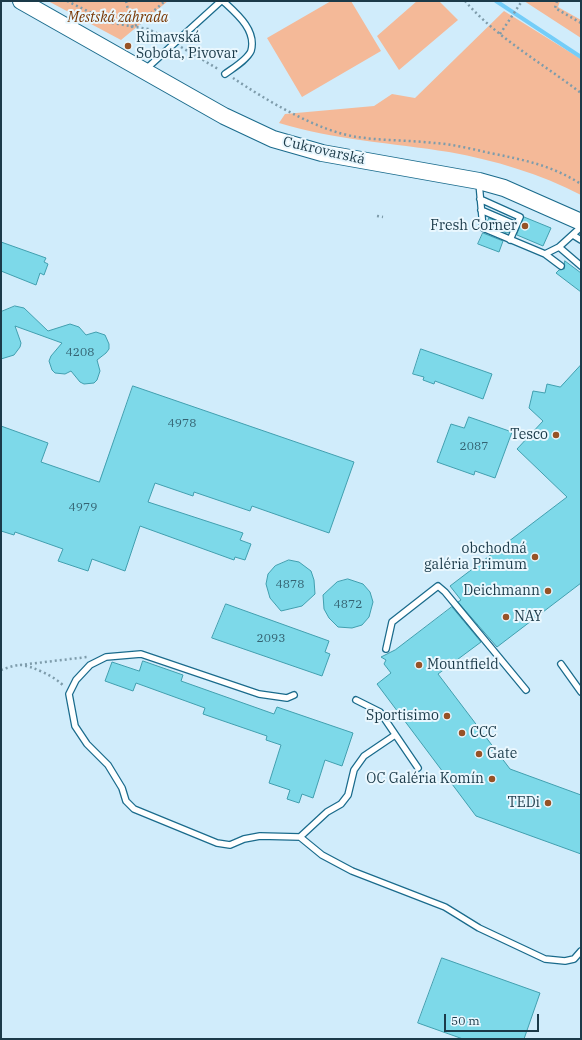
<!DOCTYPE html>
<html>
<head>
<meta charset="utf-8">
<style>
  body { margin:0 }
  #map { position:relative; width:582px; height:1040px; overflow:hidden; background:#d0ecfb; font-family:"IBM Plex Serif",serif }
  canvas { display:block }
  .frame { position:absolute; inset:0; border:2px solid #1b3a49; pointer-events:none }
  .scale { position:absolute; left:444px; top:1014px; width:95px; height:18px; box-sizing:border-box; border:2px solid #1b3a49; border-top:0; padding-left:5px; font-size:12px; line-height:14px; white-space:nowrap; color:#1b3a49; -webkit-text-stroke:3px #e9f7fe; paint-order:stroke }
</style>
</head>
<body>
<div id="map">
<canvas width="582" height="1040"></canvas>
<div class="frame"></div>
<div class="scale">50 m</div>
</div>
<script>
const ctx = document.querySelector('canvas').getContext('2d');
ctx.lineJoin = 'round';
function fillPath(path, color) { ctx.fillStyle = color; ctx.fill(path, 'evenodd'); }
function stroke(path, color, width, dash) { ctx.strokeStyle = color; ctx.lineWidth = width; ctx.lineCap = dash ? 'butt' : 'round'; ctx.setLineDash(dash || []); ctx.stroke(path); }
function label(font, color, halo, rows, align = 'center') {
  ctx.font = font + ' "IBM Plex Serif",serif'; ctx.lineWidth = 4; ctx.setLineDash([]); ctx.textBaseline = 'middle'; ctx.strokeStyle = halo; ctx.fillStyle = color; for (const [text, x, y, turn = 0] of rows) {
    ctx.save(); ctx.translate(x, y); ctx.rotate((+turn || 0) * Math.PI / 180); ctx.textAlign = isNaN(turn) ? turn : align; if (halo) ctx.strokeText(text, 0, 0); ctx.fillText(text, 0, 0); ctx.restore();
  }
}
fillPath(new Path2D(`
  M48,1H168L121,40Z
  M331,1H351L381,51L302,97L267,38Z
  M417,1H439L458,20L399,70L377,36Z
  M524,1H560L558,7L581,20V38Z
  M504,11L581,59V195C541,174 494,160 449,152C392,143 335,140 279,123L285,114L374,106L392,94L415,98Z`), '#f4b998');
stroke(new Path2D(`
  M496,1L581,57`), '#74cdf8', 4);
const building = new Path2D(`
  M524,217L551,228L543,246L517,235Z
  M489,218L511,227L509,232L507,233L487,225Z
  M483,233L503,241L499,252L478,244Z
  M1,242L46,258L44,262L48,264L44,275L40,273L36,285L1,271Z
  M565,261L581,273V292L556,273L559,270L564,269Z
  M15,306L24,308L48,331L70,324L79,327L86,335L96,332L105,335L109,344V349L106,353L97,360L100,371L97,380L94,383L84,384L80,382L71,371L65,374L55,373L52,370L49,361L51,356L62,343L15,326L21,343L20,347L14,355L1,359V312Z
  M421,349L492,374L483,399L435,381L434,384L423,380L424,377L413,374Z
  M581,365V583L497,647L458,602L461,600L450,586L567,497L517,449L543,421L529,408L533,391L545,393L547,384L560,387Z
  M133,386L354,462L329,533L252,506L250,511L194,492L193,496L155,483L148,502L243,533L240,540L251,544L245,560L235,557L234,560L140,526L125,571L92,559L88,571L58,561L63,549L15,532L14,535L1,531V426L48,443L41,462L99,482Z
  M469,417L512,432L495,478L475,471L474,475L437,462L451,424L464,428Z
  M289,560L299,562L311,571L314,580L315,594L302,606L281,611L270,598L266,584L268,574L275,566Z
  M348,579L363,584L370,592L373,602L369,617L362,625L352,628L338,627L329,618L324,609L323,595L337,582Z
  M226,604L329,641L325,652L330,654L322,676L212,638Z
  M452,607L481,642L438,674L510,769L581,795V854L476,816L377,684L391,673L384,664L386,660L381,657L395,650Z
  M143,661L183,675L181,681L274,714L277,707L353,733L342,766L325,760L313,798L302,794L299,803L287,799L290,790L269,783L281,745L266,740L267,736L203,714L205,708L136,683L133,691L105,681L112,662L139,671Z
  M442,958L540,993L524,1039H463L418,1023Z`);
fillPath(building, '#7dd9e9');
stroke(building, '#419faf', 1);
const service = new Path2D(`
  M223,1C236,13 257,30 251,51C247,60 233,68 225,74
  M146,69L221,1
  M479,183L483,228L545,254L559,247L581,227
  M480,199L520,217L510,240
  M481,210L516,225
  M573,235L581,240
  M559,247L581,266
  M545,254L561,266
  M386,649L392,622L438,586L445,592L526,690
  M561,664L581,692
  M294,695L287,698L259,694L141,654L106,657L90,665L76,680L69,694L75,726L87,744L108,765L122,788L126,801L134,809L217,843L230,845L244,839L260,836L300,837L322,855L352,871L445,907L479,928L545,959L565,961L574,959L581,951
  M356,700L380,712L418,768
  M300,837L327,812L341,804L348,795L354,770L364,756L395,735`);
const secondary = new Path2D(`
  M21,1L224,116L273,139L322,153L479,181L504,188L581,222`);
stroke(service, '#1a6b8c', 8);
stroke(secondary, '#1a6b8c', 18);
stroke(new Path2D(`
  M67,1L112,23L148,29L167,38
  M126,1L132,27L139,24L165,1
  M465,1C497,38 542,63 581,93
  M557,1L555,8L581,23
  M500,34L522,1
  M181,47L218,69
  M233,78C266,100 319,132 358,137C383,141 409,140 434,143C452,144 472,149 490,153C524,160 551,165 581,184
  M377,216L383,217
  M20,665L87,657
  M1,670C7,668 14,665 20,665C30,665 59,678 64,687`), '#7e9cab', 2.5, [2, 3]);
stroke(service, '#fff', 5.5);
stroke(secondary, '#fff', 16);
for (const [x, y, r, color] of [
  [128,46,4,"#975226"],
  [525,226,4,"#975226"],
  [556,435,4,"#975226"],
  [535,557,4,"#975226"],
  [548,591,4,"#975226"],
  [506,617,4,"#975226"],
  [419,665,4,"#975226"],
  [447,716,4,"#975226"],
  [462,733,4,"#975226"],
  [479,754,4,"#975226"],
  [492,779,4,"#975226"],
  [548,803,4,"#975226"]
]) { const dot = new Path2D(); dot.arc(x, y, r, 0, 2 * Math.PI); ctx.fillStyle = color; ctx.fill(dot); stroke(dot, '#e9f7fe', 1.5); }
label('12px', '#346271', null, [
  ["4208",80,353],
  ["4978",182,424],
  ["2087",474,447],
  ["4979",83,508],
  ["4878",290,585],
  ["4872",348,605],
  ["2093",271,639]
]);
label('italic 14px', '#793703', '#e9f7fe', [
  ["Mestská záhrada",118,18]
]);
label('14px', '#1b3a49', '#e9f7fe', [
  ["Rimavská",136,38,"left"],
  ["Sobota, Pivovar",136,54,"left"],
  ["Fresh Corner",517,226],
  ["Tesco",548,435],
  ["obchodná",527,549],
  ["galéria Primum",527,565],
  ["Deichmann",540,591],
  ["NAY",514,617,"left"],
  ["Mountfield",427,665,"left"],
  ["Sportisimo",439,716],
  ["CCC",470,733,"left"],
  ["Gate",487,754,"left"],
  ["OC Galéria Komín",484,779],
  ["TEDi",540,803]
], 'right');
label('14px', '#1b3a49', '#e9f7fe', [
  ["Cukrovarská",324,151,13]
]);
</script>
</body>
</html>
